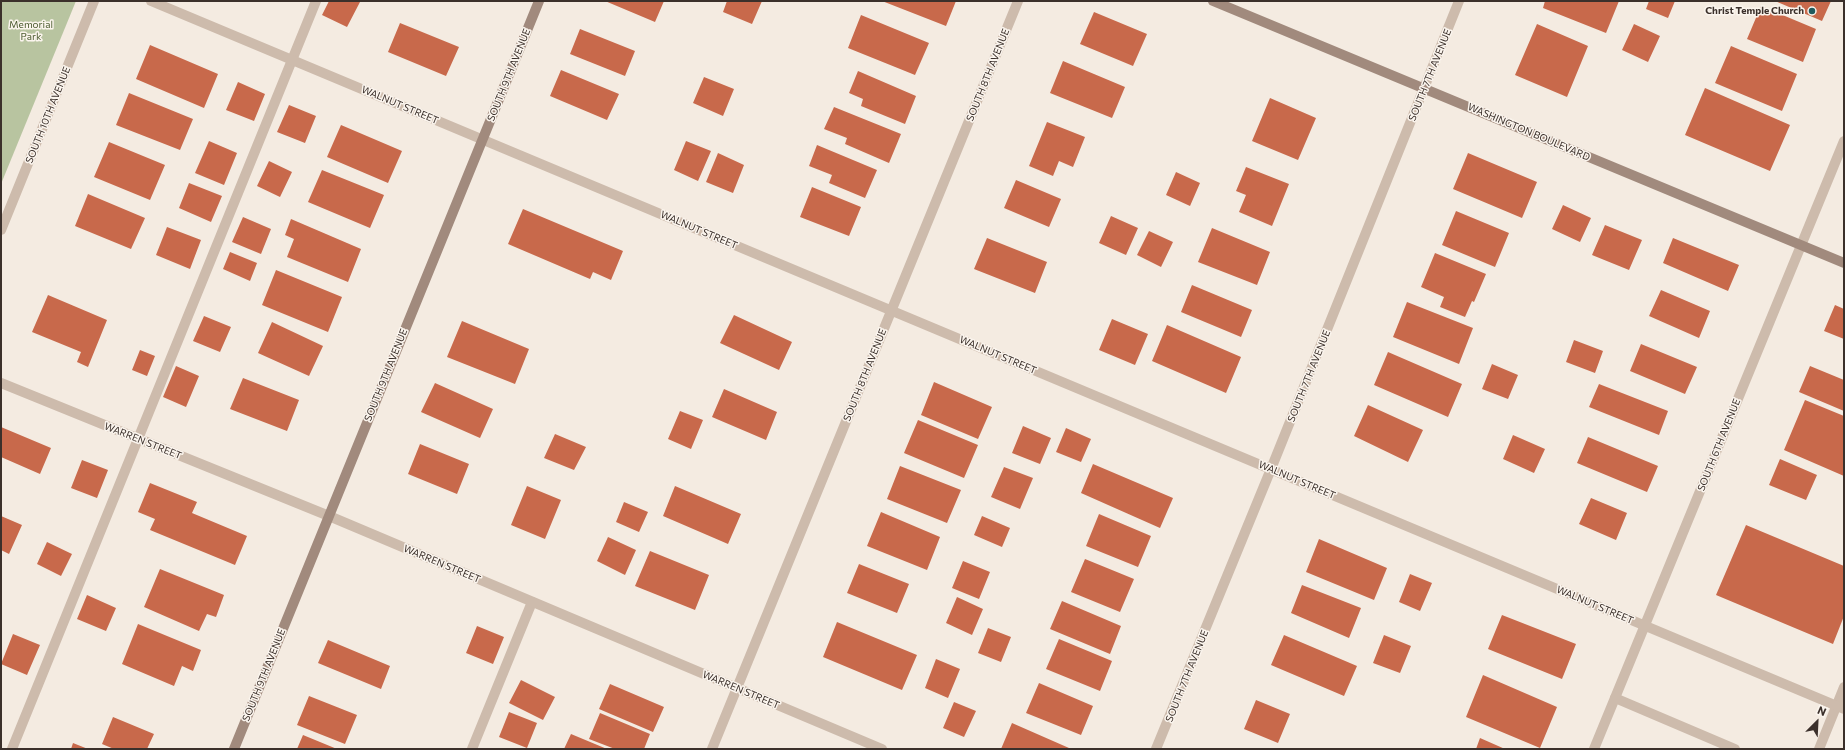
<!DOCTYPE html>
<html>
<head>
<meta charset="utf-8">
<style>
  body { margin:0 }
  #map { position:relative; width:1845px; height:750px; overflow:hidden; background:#f4ebe1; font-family:Commissioner,sans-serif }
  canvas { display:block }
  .frame { position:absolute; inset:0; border:2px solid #3b302b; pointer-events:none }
  .north { position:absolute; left:1797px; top:702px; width:40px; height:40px; -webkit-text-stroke:3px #fbf5ee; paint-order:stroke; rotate:24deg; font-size:11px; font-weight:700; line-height:16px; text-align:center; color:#3b302b }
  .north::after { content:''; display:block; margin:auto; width:14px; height:18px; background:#3b302b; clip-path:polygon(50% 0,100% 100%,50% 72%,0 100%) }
</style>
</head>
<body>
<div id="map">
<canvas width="1845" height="750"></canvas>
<div class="frame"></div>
<div class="north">N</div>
</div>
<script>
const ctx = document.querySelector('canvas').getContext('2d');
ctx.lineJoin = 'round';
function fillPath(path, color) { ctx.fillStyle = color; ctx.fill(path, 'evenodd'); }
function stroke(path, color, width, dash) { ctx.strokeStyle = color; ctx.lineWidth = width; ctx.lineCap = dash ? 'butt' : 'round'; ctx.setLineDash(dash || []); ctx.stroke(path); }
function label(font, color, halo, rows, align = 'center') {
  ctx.font = font + ' Commissioner,sans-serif'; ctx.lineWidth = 3; ctx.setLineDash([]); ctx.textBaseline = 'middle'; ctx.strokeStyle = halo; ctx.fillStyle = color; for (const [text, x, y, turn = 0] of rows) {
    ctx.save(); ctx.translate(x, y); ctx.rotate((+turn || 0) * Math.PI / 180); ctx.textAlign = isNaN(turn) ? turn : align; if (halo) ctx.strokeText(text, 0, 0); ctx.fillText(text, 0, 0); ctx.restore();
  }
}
fillPath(new Path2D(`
  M1,1H76L1,184Z`), '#b8c4a0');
fillPath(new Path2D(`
  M329,1L360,2L347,27L322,15Z
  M605,1H664L655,22Z
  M727,1H762L752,24L723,12Z
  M882,1H956L946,26Z
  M1545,1H1619L1606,33L1543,8Z
  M1649,1H1675L1668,18L1646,9Z
  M1775,1H1831L1822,21Z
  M1761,6L1816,29L1803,62L1747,39Z
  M1094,12L1147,34L1133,66L1080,44Z
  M861,15L929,43L915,75L848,48Z
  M400,23L459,47L446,76L388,52Z
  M1537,24L1588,46L1567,97L1515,75Z
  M1634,24L1660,36L1648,62L1622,50Z
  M580,29L635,51L625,76L570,54Z
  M150,45L218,74L204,108L136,79Z
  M1731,46L1797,74L1782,111L1715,83Z
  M1063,61L1125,87L1112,118L1050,93Z
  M561,70L619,94L607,120L550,96Z
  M858,71L916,96L905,124L861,106L863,99L849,93Z
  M704,77L734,89L723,116L693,103Z
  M238,82L265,94L254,121L226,110Z
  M1705,88L1790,125L1770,171L1685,135Z
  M129,93L193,119L180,150L116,125Z
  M1270,98L1316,118L1298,160L1252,141Z
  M289,105L316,116L305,143L277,132Z
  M834,107L901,134L889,163L845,144L847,138L824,129Z
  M1047,122L1085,137L1073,167L1059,161L1053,176L1029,166Z
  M341,125L402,151L388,183L327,157Z
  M209,141L237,153L224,185L195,173Z
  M686,141L711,151L698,181L674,170Z
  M109,142L165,165L150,200L94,177Z
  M817,145L877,170L865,198L829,183L832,175L809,166Z
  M718,153L744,165L733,193L706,182Z
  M1468,153L1537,182L1522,218L1453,189Z
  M269,161L292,172L280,197L257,186Z
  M1246,167L1289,184L1272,226L1239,212L1246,195L1236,191Z
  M322,170L384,195L370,228L308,202Z
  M1176,172L1200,183L1190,206L1166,195Z
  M1016,180L1061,199L1049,227L1004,208Z
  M189,183L222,196L211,222L179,208Z
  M812,187L861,207L849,236L800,217Z
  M88,194L145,218L131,249L75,226Z
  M1563,205L1591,218L1580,242L1552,229Z
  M523,209L623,251L611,280L593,272L590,279L508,244Z
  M1456,211L1509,233L1495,267L1442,245Z
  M1111,216L1138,228L1126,255L1099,243Z
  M243,217L271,229L261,254L232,242Z
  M291,219L361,249L348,282L287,257L294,239L285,235Z
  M1605,225L1642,240L1629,270L1592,255Z
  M167,227L201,240L190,269L156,255Z
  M1212,228L1270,252L1257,285L1198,262Z
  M1149,231L1173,242L1161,267L1137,255Z
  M987,238L1047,262L1035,293L974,269Z
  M1673,238L1739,265L1728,291L1663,263Z
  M230,252L257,263L250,281L223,269Z
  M1435,253L1486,274L1474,302L1472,301L1465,317L1440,307L1444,297L1421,287Z
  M276,270L342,297L328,332L262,305Z
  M1192,285L1252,310L1241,337L1181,312Z
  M1661,290L1710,311L1699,338L1649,316Z
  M48,295L107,320L88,367L77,362L81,352L32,332Z
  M1407,302L1473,328L1459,364L1393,337Z
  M1835,305L1844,309V339L1824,331Z
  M734,315L792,342L779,370L720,343Z
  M204,316L231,327L220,352L193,341Z
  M1112,319L1148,334L1135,365L1099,350Z
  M462,321L529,349L515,384L447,357Z
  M272,322L323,346L309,376L258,353Z
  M1167,325L1241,357L1226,393L1152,361Z
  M1574,340L1603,351L1595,373L1566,362Z
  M1641,344L1697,367L1685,394L1630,371Z
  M140,350L155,356L147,376L132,370Z
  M1388,352L1462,384L1448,417L1374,385Z
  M1492,364L1518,375L1508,399L1482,389Z
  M176,366L199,376L186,407L163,397Z
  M1810,366L1844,380V411L1799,392Z
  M243,378L299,400L287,431L230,409Z
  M934,382L992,407L978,439L921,415Z
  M435,383L493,409L480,438L421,412Z
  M1599,384L1668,411L1659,435L1589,407Z
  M724,389L777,412L766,440L712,417Z
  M1805,400L1844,416V476L1784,450Z
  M1368,405L1423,430L1408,462L1354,436Z
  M680,411L703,420L691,449L668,439Z
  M918,420L978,445L964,478L904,453Z
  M1023,426L1051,438L1040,464L1012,453Z
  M1,427L51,448L40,474L1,457Z
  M1066,428L1091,439L1081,462L1056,452Z
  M555,434L586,447L574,470L544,458Z
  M1513,435L1545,449L1534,473L1503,459Z
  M1588,437L1658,466L1647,492L1577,463Z
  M420,444L469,464L457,494L408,474Z
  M1780,459L1817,475L1806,500L1769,485Z
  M82,460L108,470L97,498L71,488Z
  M1093,464L1173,498L1160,528L1081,493Z
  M900,466L961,490L947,523L887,499Z
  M1004,467L1033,478L1020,509L991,497Z
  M150,483L197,502L192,513L247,536L235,565L150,530L155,519L138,512Z
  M527,486L561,500L545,539L511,525Z
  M675,486L741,514L728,544L663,516Z
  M1591,498L1627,513L1616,540L1579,524Z
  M624,502L648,512L639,532L616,522Z
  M881,512L940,537L927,570L867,546Z
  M1099,514L1151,536L1138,567L1086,546Z
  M1,516L22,525L9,554L1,550Z
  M982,516L1010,528L1002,547L974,535Z
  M1746,525L1844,566V616L1833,644L1716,595Z
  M608,537L636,550L625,575L597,561Z
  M1319,539L1387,568L1374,600L1306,572Z
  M47,542L72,554L61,576L37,564Z
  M650,551L709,575L695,610L635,586Z
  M1085,559L1134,579L1120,612L1071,592Z
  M963,561L990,572L979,599L952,588Z
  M859,564L909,584L897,613L847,593Z
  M160,569L224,595L216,617L207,614L199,631L144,607Z
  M1410,574L1432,583L1420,611L1399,602Z
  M1302,585L1361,608L1349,638L1291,613Z
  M87,595L116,608L106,631L77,619Z
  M957,597L983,609L972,635L946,623Z
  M1062,601L1121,626L1110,654L1050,629Z
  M1502,615L1576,644L1562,679L1488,649Z
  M837,622L917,655L902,690L823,657Z
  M138,624L201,650L193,671L182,666L174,686L122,664Z
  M477,626L504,637L493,664L466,653Z
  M988,628L1011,637L1001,662L978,653Z
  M13,634L40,645L27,675L1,664Z
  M1284,635L1357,666L1344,696L1271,665Z
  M1384,635L1411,646L1400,673L1373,663Z
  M1059,639L1112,661L1100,691L1046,669Z
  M328,640L390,666L381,689L318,663Z
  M936,659L960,669L948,698L925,688Z
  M1483,675L1557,707L1540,748L1466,717Z
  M521,680L555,697L543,720L509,703Z
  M1039,683L1093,706L1081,735L1026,713Z
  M610,684L664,707L653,732L599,709Z
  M309,696L357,715L345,744L297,725Z
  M1256,700L1290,714L1278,743L1244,729Z
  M954,702L976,711L964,737L943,728Z
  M509,712L537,723L527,748L499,737Z
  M600,713L650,734L644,749H615L589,739Z
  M113,717L154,734L147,749H114L102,744Z
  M1012,723L1069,748V749H1001Z
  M571,734L607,749H564Z
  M303,735L337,749H297Z
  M1480,738L1505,749H1476Z
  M73,743L88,749H71Z`), '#c8694b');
stroke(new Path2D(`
  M1615,698L1735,749
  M12,749L316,1
  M472,749L532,602
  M1819,749L1844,687`), '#cdbbac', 10);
stroke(new Path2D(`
  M151,1L1844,709
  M1,230L94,1
  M1,383L329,516L882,749
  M712,749L1018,1
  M1156,749L1271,469L1459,1
  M1594,749L1844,141`), '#cdbbac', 10);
stroke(new Path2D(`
  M1213,1L1844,263
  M234,749L539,1`), '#a18a7d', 10);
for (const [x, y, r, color] of [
  [1812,11,4,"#1f5a5e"]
]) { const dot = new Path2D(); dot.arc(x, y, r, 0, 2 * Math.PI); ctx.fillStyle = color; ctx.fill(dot); stroke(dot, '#fbf5ee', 1.5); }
label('bold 10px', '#3b302b', '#fbf5ee', [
  ["Christ Temple Church",1804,11]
], 'right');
label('10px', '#4a5a2e', '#fbf5ee', [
  ["Memorial",31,25],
  ["Park",31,37]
]);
label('10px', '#3b302b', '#fbf5ee', [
  ["SOUTH 9TH AVENUE",509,75,-68],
  ["SOUTH 8TH AVENUE",988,75,-68],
  ["SOUTH 7TH AVENUE",1430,75,-68],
  ["WALNUT STREET",400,105,23],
  ["SOUTH 10TH AVENUE",48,115,-68],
  ["WASHINGTON BOULEVARD",1529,132,23],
  ["WALNUT STREET",699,230,23],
  ["WALNUT STREET",998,355,23],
  ["SOUTH 9TH AVENUE",386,375,-68],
  ["SOUTH 8TH AVENUE",865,375,-68],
  ["SOUTH 7TH AVENUE",1309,376,-68],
  ["WARREN STREET",143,441,22],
  ["SOUTH 6TH AVENUE",1719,445,-68],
  ["WALNUT STREET",1297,480,23],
  ["WARREN STREET",442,564,23],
  ["WALNUT STREET",1595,605,23],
  ["SOUTH 9TH AVENUE",264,675,-68],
  ["SOUTH 7TH AVENUE",1187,676,-68],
  ["WARREN STREET",741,690,23]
]);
</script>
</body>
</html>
